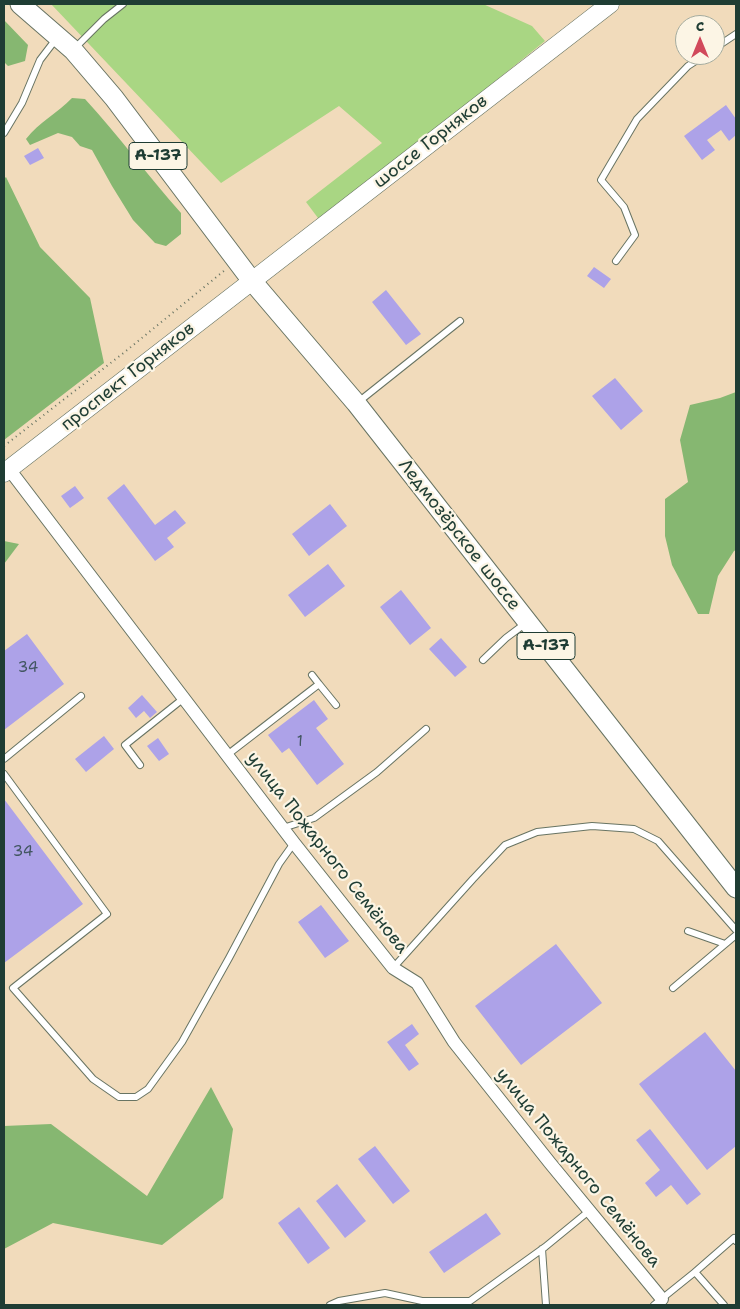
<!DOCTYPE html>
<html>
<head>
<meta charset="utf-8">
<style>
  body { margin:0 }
  #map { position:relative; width:740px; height:1309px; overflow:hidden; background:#f1dbbb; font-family:"Shantell Sans",sans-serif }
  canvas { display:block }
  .frame { position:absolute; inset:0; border:5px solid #1f3d34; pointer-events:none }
  .north { position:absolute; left:675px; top:15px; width:50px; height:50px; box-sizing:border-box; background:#fcf5e5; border:1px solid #a4ab9e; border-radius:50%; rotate:0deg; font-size:14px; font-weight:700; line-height:20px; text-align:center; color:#1f3d34 }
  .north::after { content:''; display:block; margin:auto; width:18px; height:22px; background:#d1495b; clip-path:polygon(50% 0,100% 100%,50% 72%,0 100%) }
</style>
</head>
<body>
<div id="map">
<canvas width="740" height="1309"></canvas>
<div class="frame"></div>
<div class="north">С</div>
</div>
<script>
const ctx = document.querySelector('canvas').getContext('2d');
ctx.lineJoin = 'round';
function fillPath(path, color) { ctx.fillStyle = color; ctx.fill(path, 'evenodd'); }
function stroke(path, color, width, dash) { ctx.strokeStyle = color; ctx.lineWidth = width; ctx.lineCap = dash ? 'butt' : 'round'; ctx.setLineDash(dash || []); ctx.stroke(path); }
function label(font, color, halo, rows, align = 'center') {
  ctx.font = font + ' "Shantell Sans",sans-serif'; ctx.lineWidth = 4.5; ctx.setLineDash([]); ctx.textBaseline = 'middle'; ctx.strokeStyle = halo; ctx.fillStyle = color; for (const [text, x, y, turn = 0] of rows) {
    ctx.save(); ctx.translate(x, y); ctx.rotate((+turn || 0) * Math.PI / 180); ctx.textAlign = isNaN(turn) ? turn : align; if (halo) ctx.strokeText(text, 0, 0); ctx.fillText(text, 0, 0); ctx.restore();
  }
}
fillPath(new Path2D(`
  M51,4H401L407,5L411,4H483L532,26L545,41L321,222L306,202L382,143L339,106L221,183Z`), '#a9d683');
fillPath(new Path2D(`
  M4,20L28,45L25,61L8,66L4,62Z
  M72,98L85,99C119,136 148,176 181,213V234L166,246L155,243L133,220L112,186L92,150L80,146L72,137L58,133L30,145L26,139C39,122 58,113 72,98Z
  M6,177L40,247L90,298L104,363L4,440V179Z
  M736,392V550L734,551L718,576L709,614H698L672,565L665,536V499L688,482L680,440L690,405L720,398Z
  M4,541L19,544L4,564Z
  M211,1087L233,1129L223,1198L162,1245L53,1223L4,1249V1126L51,1124L147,1196Z`), '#86b771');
fillPath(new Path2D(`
  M726,105L736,119V135L729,141L721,130L707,140L715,150L702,160L684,136Z
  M38,148L44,158L30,165L24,156Z
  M594,267L611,279L604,288L587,276Z
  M386,290L421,334L406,345L372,302Z
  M615,378L643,411L621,430L592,396Z
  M124,484L155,525L175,510L186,523L167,538L174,547L155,561L107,498Z
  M75,486L84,498L70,508L61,496Z
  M330,504L347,526L309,556L292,534Z
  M328,564L345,586L305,617L288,595Z
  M401,590L431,628L410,645L380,607Z
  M27,634L64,684L4,730V651Z
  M441,638L467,667L455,677L429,649Z
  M142,695L157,712L150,718L144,711L136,718L128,708Z
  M314,700L328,719L316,728L344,764L317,785L289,748L282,753L268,735Z
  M104,736L114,749L86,772L75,759Z
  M158,738L169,754L159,761L147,746Z
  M4,799L83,904L4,963Z
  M321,905L349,941L325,958L298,922Z
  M556,944L602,1003L521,1065L475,1006Z
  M412,1024L419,1034L405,1045L419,1064L409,1071L387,1042Z
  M705,1032L736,1071V1146L707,1170L639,1084Z
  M650,1129L701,1194L687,1205L671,1185L656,1197L645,1183L660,1170L636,1140Z
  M375,1146L410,1191L393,1204L358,1159Z
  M337,1184L366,1221L345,1238L316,1201Z
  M299,1207L330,1248L308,1264L278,1223Z
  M486,1213L501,1234L444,1273L429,1252Z`), '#ada2e8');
const lane = new Path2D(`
  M715,48L736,34
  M74,49L104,19L123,4
  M4,133L22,103L40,60L56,39
  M616,261L635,235L624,207L601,180L637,119L688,66L705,55
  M357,403L460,321
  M483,660L506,638L526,623
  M319,684L336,705
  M227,755L319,684L312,675
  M4,759L81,696
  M140,765L125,745L184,698
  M4,774L107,914L13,988L93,1079L119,1097H136L148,1089L182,1042L229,958L279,864L294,843
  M283,828L314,818L377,772L426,729
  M688,931L725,944
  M393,968L473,879L505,845L537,832L592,826L634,829L658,841L736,930
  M673,988L736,935
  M542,1249L546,1305
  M695,1272L734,1238L736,1241
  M330,1305L339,1301L385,1293L422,1301H470L545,1247L589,1211
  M654,1305L695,1272L724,1305`);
const street = new Path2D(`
  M9,469L294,843L393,968L417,983L454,1042L550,1163L662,1299`);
const secondary = new Path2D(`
  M4,473L610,4`);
const primary = new Path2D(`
  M20,4L73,50L114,98L252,281L356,403L736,888`);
stroke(lane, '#687463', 8);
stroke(street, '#687463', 14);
stroke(secondary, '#687463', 19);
stroke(primary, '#687463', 21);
stroke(new Path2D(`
  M4,446L126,351L225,270`), '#687463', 2, [1, 4]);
stroke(lane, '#fff', 6);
stroke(street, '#fff', 12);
stroke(secondary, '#fff', 18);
stroke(primary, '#fff', 19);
label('15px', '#425661', null, [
  ["34",28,668],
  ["1",300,742],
  ["34",23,852]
]);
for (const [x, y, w] of [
  [158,156,58],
  [546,646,58]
]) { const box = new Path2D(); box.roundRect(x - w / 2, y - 13.5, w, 27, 4); ctx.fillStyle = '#fcf5e5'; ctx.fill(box); stroke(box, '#1f3d34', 1); }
label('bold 16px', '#1f3d34', null, [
  ["А-137",158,156],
  ["А-137",546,646]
]);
label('18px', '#1f3d34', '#fcf5e5', [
  ["шоссе Горняков",431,142,-38],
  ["проспект Горняков",128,377,-38],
  ["Ледмозёрское шоссе",459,535,52],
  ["улица Пожарного Семёнова",327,853,52],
  ["улица Пожарного Семёнова",578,1168,51]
]);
</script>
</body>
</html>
